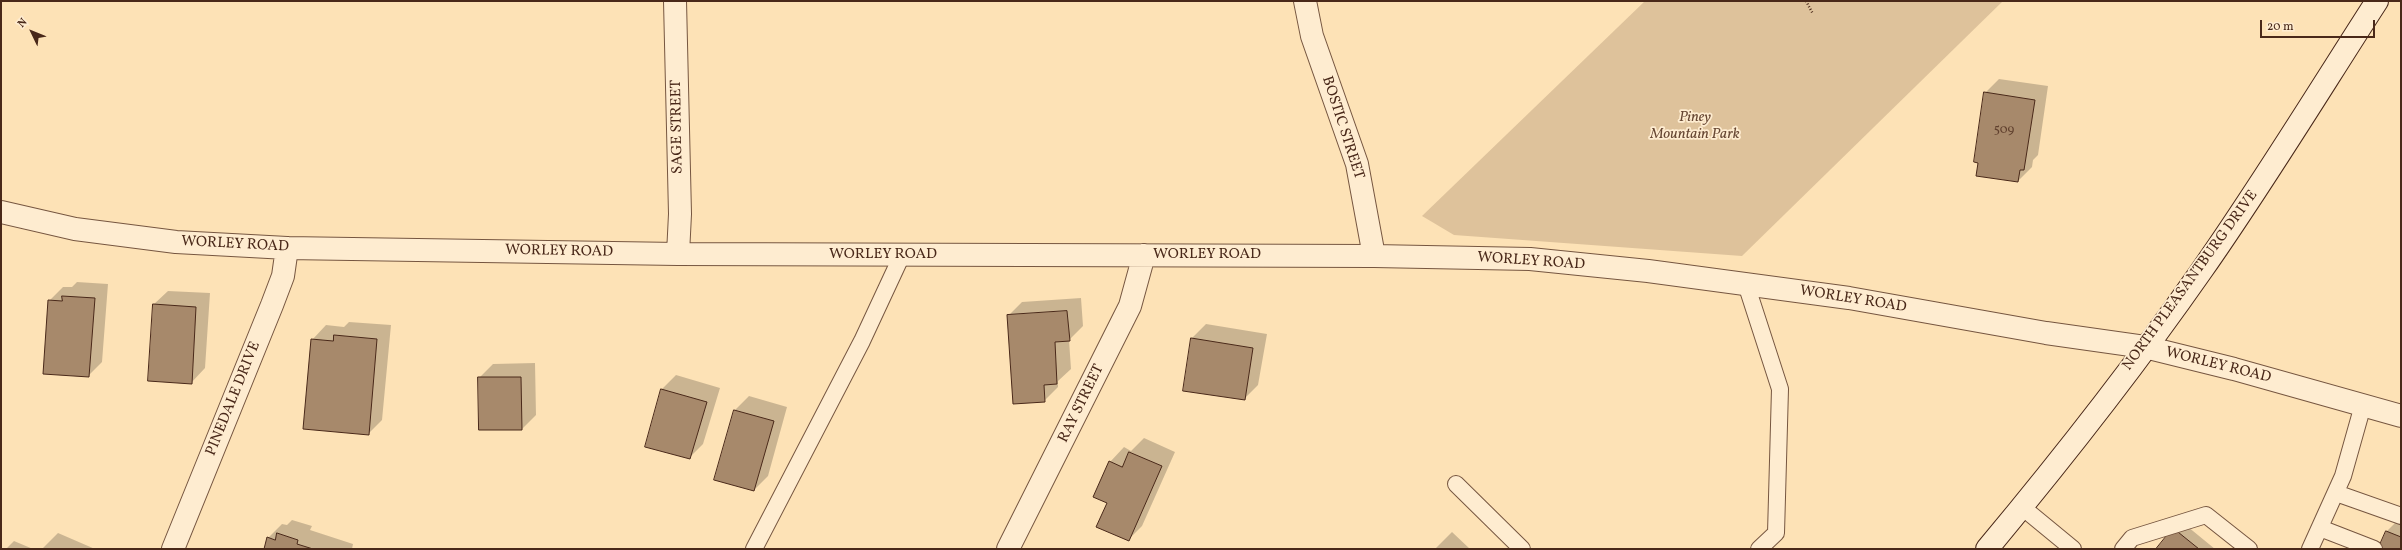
<!DOCTYPE html>
<html>
<head>
<meta charset="utf-8">
<style>
  body { margin:0 }
  #map { position:relative; width:2402px; height:550px; overflow:hidden; background:#fde2b6; font-family:Vollkorn,serif }
  canvas { display:block }
  .frame { position:absolute; inset:0; border:2px solid #492819; pointer-events:none }
  .north { position:absolute; left:12px; top:12px; width:40px; height:40px; -webkit-text-stroke:3px #feecd0; paint-order:stroke; rotate:313deg; font-size:11px; font-weight:700; line-height:16px; text-align:center; color:#492819 }
  .north::after { content:''; display:block; margin:auto; width:14px; height:18px; background:#492819; clip-path:polygon(50% 0,100% 100%,50% 72%,0 100%) }
  .scale { position:absolute; left:2260px; top:20px; width:115px; height:18px; box-sizing:border-box; border:2px solid #492819; border-top:0; padding-left:5px; font-size:12px; line-height:14px; white-space:nowrap; color:#492819; -webkit-text-stroke:3px #feecd0; paint-order:stroke }
</style>
</head>
<body>
<div id="map">
<canvas width="2402" height="550"></canvas>
<div class="frame"></div>
<div class="north">N</div>
<div class="scale">20 m</div>
</div>
<script>
const ctx = document.querySelector('canvas').getContext('2d');
ctx.lineJoin = 'round';
function fillPath(path, color) { ctx.fillStyle = color; ctx.fill(path, 'evenodd'); }
function stroke(path, color, width, dash) { ctx.strokeStyle = color; ctx.lineWidth = width; ctx.lineCap = dash ? 'butt' : 'round'; ctx.setLineDash(dash || []); ctx.stroke(path); }
function label(font, color, halo, rows, align = 'center') {
  ctx.font = font + ' Vollkorn,serif'; ctx.lineWidth = 3.5; ctx.setLineDash([]); ctx.textBaseline = 'middle'; ctx.strokeStyle = halo; ctx.fillStyle = color; for (const [text, x, y, turn = 0] of rows) {
    ctx.save(); ctx.translate(x, y); ctx.rotate((+turn || 0) * Math.PI / 180); ctx.textAlign = isNaN(turn) ? turn : align; if (halo) ctx.strokeText(text, 0, 0); ctx.fillText(text, 0, 0); ctx.restore();
  }
}
fillPath(new Path2D(`
  M1645,1H2003L1742,256L1454,235L1422,216Z`), '#dec29b');
fillPath(new Path2D(`
  M1999,79L2048,86L2038,155L2033,160L2032,167L2018,181L1985,93Z
  M77,282L108,284L102,362L88,376L49,301L63,287H72Z
  M168,291L210,293L205,368L191,383L153,305Z
  M1081,298L1083,326L1069,340L1071,369L1058,381V387L1044,401L1008,316L1022,302Z
  M349,322L391,325L382,420L368,434L312,340L326,325L344,327Z
  M1206,324L1267,334L1258,385L1244,399L1192,338Z
  M535,363L536,415L522,429L479,378L493,364Z
  M676,375L720,388L703,444L689,458L662,389Z
  M749,396L787,407L768,476L754,490L715,480L735,410Z
  M1144,438L1175,452L1142,526L1128,540L1109,502L1110,462L1124,447L1131,451Z
  M2401,517V549L2387,531Z
  M292,520L312,526L310,530L353,544L352,549H265L268,538L282,524L287,525Z
  M2182,522L2215,549H2158Z
  M1452,532L1470,549H1435Z
  M58,533L95,549H42Z
  M14,541L33,549H6Z`), '#0003');
const building = new Path2D(`
  M1984,92L2035,100L2024,170H2020L2018,182L1976,176L1978,163L1974,162Z
  M62,296L95,298L89,377L43,374L48,300L62,301Z
  M153,304L196,307L192,384L148,381Z
  M1067,311L1070,341L1055,342L1057,384L1044,385L1045,402L1013,404L1007,315Z
  M334,335L377,339L369,435L303,429L311,339L333,341Z
  M1191,338L1253,348L1245,400L1183,391Z
  M478,377H521L522,430H479Z
  M661,389L707,402L690,459L645,447Z
  M734,410L774,421L754,491L714,480Z
  M1129,452L1162,466L1129,541L1096,527L1107,503L1093,497L1109,461L1122,467Z
  M2173,528L2199,549H2156Z
  M2386,531L2401,537V549H2378Z
  M277,533L298,540L297,544L313,549H264L267,537L275,540Z`);
fillPath(building, '#a7896b');
stroke(building, '#492819', 1);
const lane = new Path2D(`
  M1746,284L1780,389L1776,533L1759,549
  M1456,484L1522,549
  M2336,493L2401,516
  M2022,507L2073,549
  M2320,528L2374,549
  M754,549L862,341L902,255
  M2123,549L2132,538L2206,515L2249,549
  M2310,549L2343,476L2363,405`);
const street = new Path2D(`
  M675,1L680,214L678,254
  M1305,1L1312,36L1357,164L1374,256
  M1,212L75,229L176,242L287,248L678,254L1374,256L1530,259L1648,271L1849,298L2046,333L2145,347L2234,369L2401,416
  M173,549L272,305L283,276L287,248
  M1008,549L1130,306L1144,255`);
const secondary = new Path2D(`
  M1987,549C2062,459 2135,366 2202,270C2263,183 2319,91 2377,1`);
stroke(lane, '#765640', 18);
stroke(street, '#765640', 24);
stroke(secondary, '#492819', 24);
stroke(new Path2D(`
  M1806,1L1813,14`), '#492819', 2.5, [1, 2]);
stroke(lane, '#feecd0', 16);
stroke(street, '#feecd0', 22);
stroke(secondary, '#feecd0', 22);
label('13px', '#60402e', null, [
  ["509",2004,131]
]);
label('italic 15px', '#674733', '#feecd0', [
  ["Piney",1695,118],
  ["Mountain Park",1695,135]
]);
label('15px', '#492819', '#feecd0', [
  ["SAGE STREET",678,127,-91],
  ["BOSTIC STREET",1342,128,72],
  ["WORLEY ROAD",235,245,3],
  ["WORLEY ROAD",559,252,1],
  ["WORLEY ROAD",883,255],
  ["WORLEY ROAD",1207,255],
  ["WORLEY ROAD",1531,262,4],
  ["NORTH PLEASANTBURG DRIVE",2191,281,-54],
  ["WORLEY ROAD",1853,300,9],
  ["WORLEY ROAD",2218,366,14],
  ["PINEDALE DRIVE",234,399,-68],
  ["RAY STREET",1082,404,-64]
]);
</script>
</body>
</html>
